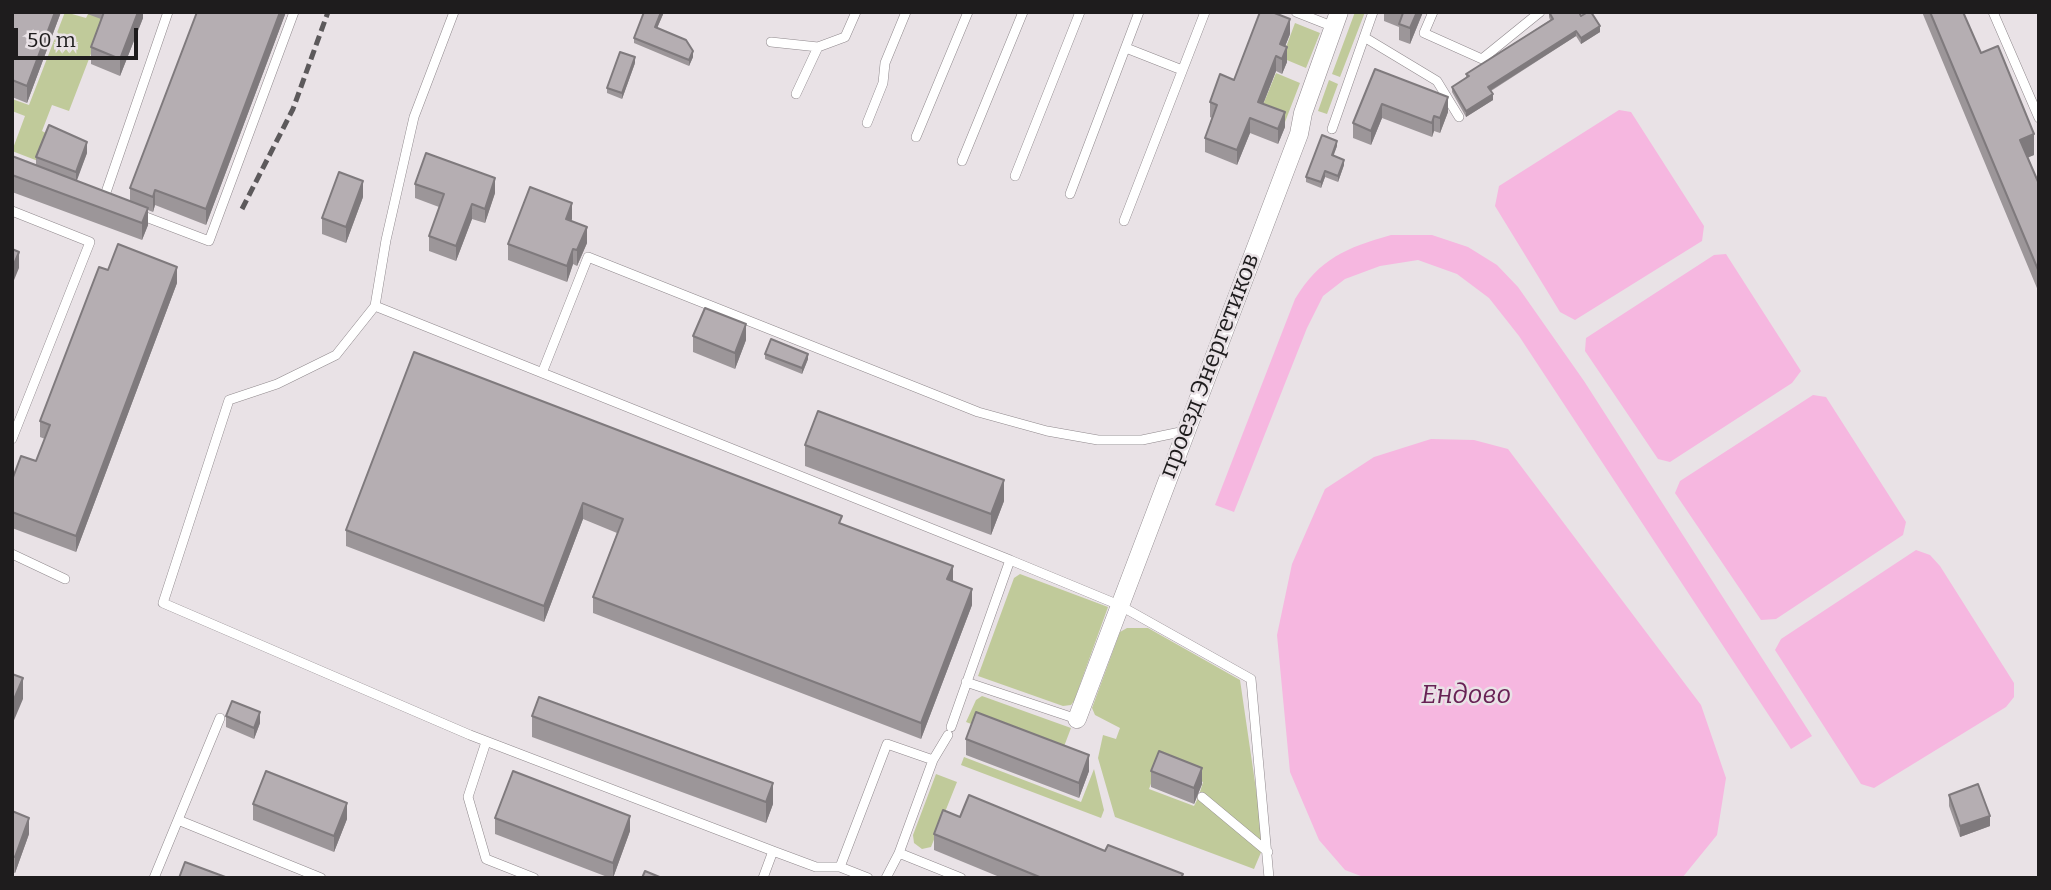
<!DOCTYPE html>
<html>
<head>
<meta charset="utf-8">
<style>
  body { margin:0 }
  #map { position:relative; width:2051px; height:890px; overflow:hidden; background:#e9e2e6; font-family:Bitter,serif }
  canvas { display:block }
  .frame { position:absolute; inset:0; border:14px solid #1e1c1d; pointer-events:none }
  .scale { position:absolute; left:14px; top:28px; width:124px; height:32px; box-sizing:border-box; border:4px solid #1e1c1d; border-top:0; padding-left:9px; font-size:21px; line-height:24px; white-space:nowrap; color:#1e1c1d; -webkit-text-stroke:5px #e9e2e6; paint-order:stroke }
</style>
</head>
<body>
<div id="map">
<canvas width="2051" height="890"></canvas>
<div class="frame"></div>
<div class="scale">50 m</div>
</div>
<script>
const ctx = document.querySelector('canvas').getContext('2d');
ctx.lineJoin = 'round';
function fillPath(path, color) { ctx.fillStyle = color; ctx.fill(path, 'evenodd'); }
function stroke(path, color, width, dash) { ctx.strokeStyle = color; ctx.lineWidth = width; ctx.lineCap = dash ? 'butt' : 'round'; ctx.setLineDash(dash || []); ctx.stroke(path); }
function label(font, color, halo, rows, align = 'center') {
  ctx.font = font + ' Bitter,serif'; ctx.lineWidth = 5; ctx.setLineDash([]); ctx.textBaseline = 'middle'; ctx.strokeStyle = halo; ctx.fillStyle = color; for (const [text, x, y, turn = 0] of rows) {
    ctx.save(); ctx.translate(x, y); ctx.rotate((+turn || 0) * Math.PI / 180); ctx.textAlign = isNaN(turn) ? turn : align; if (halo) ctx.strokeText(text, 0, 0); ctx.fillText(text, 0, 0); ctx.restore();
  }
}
fillPath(new Path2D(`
  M65,12L86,18L89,12H107L69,111L52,105L42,131L48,134L38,161L12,151L25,116L12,111V99L29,105Z
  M1355,12H1365L1340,77L1332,74Z
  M1295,23L1320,33L1306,68L1282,58Z
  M1276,73L1300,83L1285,122L1260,112Z
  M1329,80L1338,84L1327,114L1318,111Z
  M1020,574L1108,607L1074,701L1071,705L1063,706L978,676L1014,578Z
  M1127,628H1148L1240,680L1264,844L1200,792L1203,782L1158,765L1149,789L1194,806L1198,798L1262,850L1254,869L1115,817L1098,758L1103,735L1116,739L1120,728L1095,715L1092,708L1120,632Z
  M982,696L1071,728L1060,757L966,722L976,700Z
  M964,757L1081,802L1094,769L1104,810L1101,818L961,765Z
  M936,774L957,782L931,847L922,849L914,843L913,835Z`), '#c0ca9a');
fillPath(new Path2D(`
  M1619,110L1631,112L1704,226L1702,241L1575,320L1560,312L1495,206L1499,186Z
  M1391,235H1432L1468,247L1497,265L1518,287L1584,381L1812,736L1791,749L1519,336L1489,298L1457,274L1418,260L1380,266L1345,279L1323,296L1307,328L1234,512L1215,505L1295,299C1320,258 1346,248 1391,235Z
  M1726,254L1801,371L1792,383L1670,462L1658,459L1585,351L1586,338L1714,255Z
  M1813,395L1826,397L1906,522L1903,535L1776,619L1761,620L1675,493L1680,481Z
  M1431,439L1474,440L1508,449L1701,705L1726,778L1717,835L1682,878H1366L1345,870L1319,840L1290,772L1277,635L1292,564L1325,489L1374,457Z
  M1916,550L1930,555L1940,566L2014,683V697L2006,707L1874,788L1861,784L1775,650L1781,639Z`), '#f6b7e0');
const service = new Path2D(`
  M454,12L414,117L386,240L375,306L336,355L277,384L229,400L163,603L470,735L773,851
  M1296,12L1334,27
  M1433,12L1424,33L1482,59L1540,12
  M1993,12L2039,118
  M1364,37L1437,81L1459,117
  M771,42L818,47L845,37L856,12
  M1126,48L1182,70
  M796,94L818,47
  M867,123L883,83L885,63L906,12
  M1332,129L1373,12
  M916,137L968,12
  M962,161L1023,12
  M1015,176L1080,12
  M1070,194L1139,12
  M103,201L168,12
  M12,211L90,242L12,439
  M138,214L209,241L294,12
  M1124,221L1205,12
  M375,306L1010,560
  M542,373L588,257L978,412L1047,431L1098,440H1142L1185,431
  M12,554L65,579
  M966,682L1077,719
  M951,727L1010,560L1119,605L1251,679L1269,878
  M486,742L468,797L486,859L534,878
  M933,760L899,853L961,878
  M1202,797L1268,852
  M178,820L321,878
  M840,867L868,878
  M154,878L220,718
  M763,878L773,851L816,867H840L887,744L933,760L948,735
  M886,878L899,853`);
const minor = new Path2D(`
  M1077,719L1299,134L1303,113L1339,12`);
stroke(service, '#8f888c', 10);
stroke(minor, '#8f888c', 19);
stroke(service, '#fff', 9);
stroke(minor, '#fff', 18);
stroke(new Path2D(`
  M242,209L293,109L328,12`), '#5c595b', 5, [10, 5]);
fillPath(new Path2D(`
  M12,12H61L27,103L12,97Z
  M82,12H143V18L120,76L91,64V47L101,19Z
  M197,12H286L206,225L155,205L153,212L148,210V225L142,240L12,192V156L36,165V157L87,153L76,181L130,201V188Z
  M664,12L657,28L693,57L689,66L634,43V38Z
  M1384,12H1423L1410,44L1399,40V27L1384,21Z
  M1549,12L1581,16L1600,32L1581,44L1576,36L1491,91L1493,100L1466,117L1452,92V87L1466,78V74L1550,20L1549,17Z
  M1922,12H1963L1981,53L2034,155L2028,157L2039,184V293Z
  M1290,34L1285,46L1287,62L1282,74L1276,71L1263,104L1285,127L1278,144L1250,133L1237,165L1205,152V138L1212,118L1210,117V102L1234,80Z
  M635,63L622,99L607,93V88Z
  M1375,69L1448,112L1440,133L1434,131L1432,137L1382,118L1371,145L1353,138V123Z
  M1337,146L1333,155L1344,165L1338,182L1325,177L1321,188L1306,182V177Z
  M415,184L495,193L485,223L472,219L456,261L429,251V236L439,207L415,198Z
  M363,197L346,243L322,234V218Z
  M572,219L571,221L587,243L577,266L573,264L567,282L508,260V244Z
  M108,270L177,283L76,552L12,528V480L36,461L45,439L40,437V421Z
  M693,336L746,340L735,369L693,352Z
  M414,352L842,524L953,581L972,605L921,739L593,613V597L617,533L583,519L544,622L346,546V530Z
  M765,354L808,359L802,374L765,359Z
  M805,445L1004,501L991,535L805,466Z
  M226,716L260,723L254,739L226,727Z
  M532,716L773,804L766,823L532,737Z
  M966,739L1089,771L1079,798L966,755Z
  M1151,771L1202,784L1194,804L1151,787Z
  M1949,795L1990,826L1960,837L1949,806Z
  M253,804L347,819L334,852L253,820Z
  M12,811L29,834L15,873L12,872Z
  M960,817L1105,851L1183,878H1002L934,850V834Z
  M495,818L630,831L613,878H610L495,834Z`), '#9c9699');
fillPath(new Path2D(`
  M55,12H61L27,103V86Z
  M138,12H143V18L120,76V59Z
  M280,12H286L206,225V209Z
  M661,12H664L655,33V27Z
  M1417,12H1423L1410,44V28Z
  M1290,19V34L1280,59V44Z
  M1600,26V32L1581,44V38Z
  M1576,31V36L1488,92V87Z
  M1287,47V62L1282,74V59Z
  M693,51V57L689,66V60Z
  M1276,56V71L1258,117V102Z
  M635,57V63L622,99V93Z
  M1493,94V100L1466,117V111Z
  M1448,97V112L1440,133V118Z
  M1382,104V118L1371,145V131Z
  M1285,112V127L1278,144V129Z
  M1434,116V131L1432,137V123Z
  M1250,118V133L1237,165V150Z
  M2034,134V155L2020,161V140Z
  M1337,141V146L1332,160V155Z
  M87,142V153L76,183V172Z
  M1344,160V165L1338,182V176Z
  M1325,171V177L1321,188V182Z
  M495,178V193L485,223V209Z
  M363,181V197L346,243V227Z
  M155,190V205L153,212V197Z
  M572,203V219L566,235V219Z
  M472,204V219L456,261V246Z
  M148,208V225L142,240V223Z
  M587,227V243L577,266V250Z
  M573,249V264L567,282V266Z
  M19,252V268L12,285V269Z
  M177,267V283L76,552V536Z
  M746,324V340L735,369V353Z
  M808,354V359L802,374V368Z
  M1004,480V501L991,535V514Z
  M583,503V519L544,622V606Z
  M953,566V582L947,579Z
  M972,589V605L921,739V723Z
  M23,678V699L12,725V704Z
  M260,712V723L254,739V728Z
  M1089,755V771L1079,798V783Z
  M1202,768V784L1194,804V788Z
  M773,783V804L766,823V802Z
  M347,803V819L334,852V836Z
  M630,816V831L613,878V863Z
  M1990,816V826L1960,837V826Z
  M29,818V834L15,873V857Z`), '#7f7a7d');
const building = new Path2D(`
  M12,12H55L27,86L12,80Z
  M104,12H138L120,59L91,47Z
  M197,12H280L206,209L155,190L153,197L130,188Z
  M644,12H661L655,27L686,40L693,51L689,60L634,38Z
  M1260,12H1272L1290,19L1280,44L1287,47L1282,59L1276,56L1258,102L1285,112L1278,129L1250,118L1237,150L1205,138L1217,105L1210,102L1220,74L1234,80Z
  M1402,12H1417L1410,28L1399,24L1403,13Z
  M1549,12H1579L1581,16L1588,12H1591L1600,26L1581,38L1576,31L1488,87L1493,94L1466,111L1452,87L1469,76L1466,74L1553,19Z
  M1930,12H1963L1981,53L1998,46L2034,134L2020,140L2039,184V272Z
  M620,52L635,57L622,93L607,88Z
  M1375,69L1448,97L1440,118L1434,116L1432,123L1382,104L1371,131L1353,123Z
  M49,125L87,142L76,172L36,157Z
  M1322,135L1337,141L1332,155L1344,160L1338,176L1325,171L1321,182L1306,177Z
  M426,153L495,178L485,209L472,204L456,246L429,236L444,194L415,184Z
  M12,156L148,208L142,223L12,175Z
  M339,172L363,181L346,227L322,218Z
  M530,187L572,203L566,219L587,227L577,250L573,249L567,266L508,244Z
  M118,244L177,267L76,536L12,512V480L21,456L36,461L50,425L40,421L99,267L108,270Z
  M12,249L19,252L12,269Z
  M705,308L746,324L735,353L693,336Z
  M771,339L808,354L802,368L765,354Z
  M414,352L842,516L839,523L953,566L947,579L972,589L921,723L593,597L623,519L583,503L544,606L346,530Z
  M818,411L1004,480L991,514L805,445Z
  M12,674L23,678L12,704Z
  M539,697L773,783L766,802L532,716Z
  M232,701L260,712L254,728L226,716Z
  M976,712L1089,755L1079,783L966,739Z
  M1159,751L1202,768L1194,788L1151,771Z
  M266,771L347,803L334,836L253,804Z
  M513,771L630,816L613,863L495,818Z
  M1978,784L1990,816L1960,826L1949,795Z
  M969,795L1105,851L1108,845L1183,874L1181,878H1042L934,834L943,810L960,817Z
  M12,811L29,818L15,857L12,856Z
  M185,862L228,878H179Z
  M645,871L662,878H642Z`);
fillPath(building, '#b5aeb2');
stroke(building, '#7f7a7d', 2);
label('24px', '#1e1c1d', '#e9e2e6', [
  ["проезд Энергетиков",1210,366,-69]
]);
label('italic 26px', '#682255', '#e9e2e6', [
  ["Ендово",1466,696]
]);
</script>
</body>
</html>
